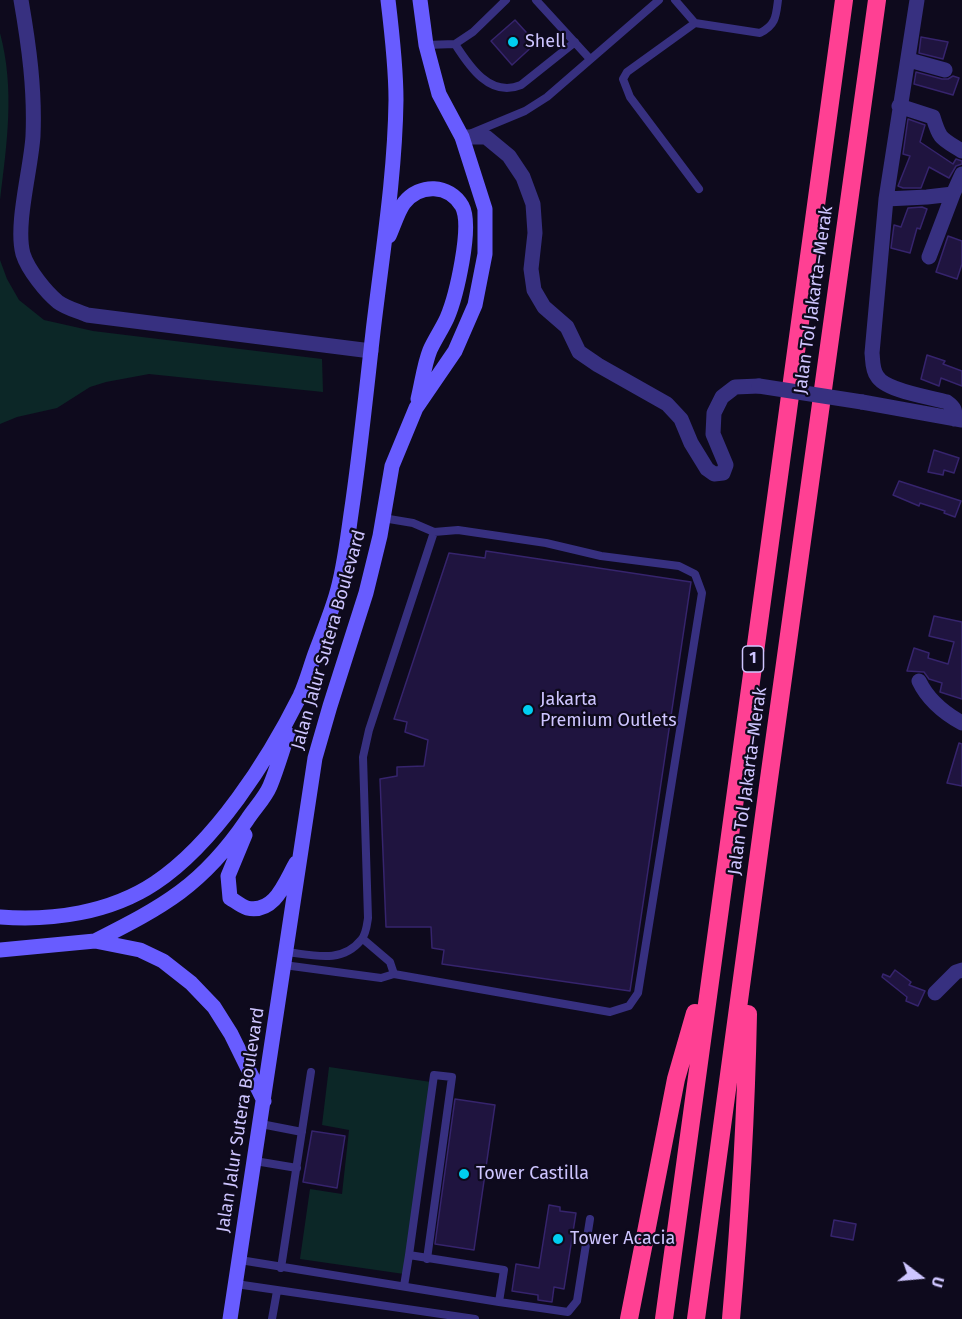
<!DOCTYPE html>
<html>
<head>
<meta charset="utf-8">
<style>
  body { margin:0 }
  #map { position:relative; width:962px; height:1319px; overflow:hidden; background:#0e0a1d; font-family:"Fira Sans",sans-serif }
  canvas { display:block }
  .north { position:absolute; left:890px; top:1247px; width:60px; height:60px; -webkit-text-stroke:4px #0e0a1d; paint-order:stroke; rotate:106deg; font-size:16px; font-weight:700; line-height:24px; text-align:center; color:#cec5ff }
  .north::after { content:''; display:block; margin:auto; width:21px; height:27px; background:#cec5ff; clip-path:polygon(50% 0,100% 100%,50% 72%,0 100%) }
</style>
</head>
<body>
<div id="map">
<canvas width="962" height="1319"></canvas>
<div class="north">U</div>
</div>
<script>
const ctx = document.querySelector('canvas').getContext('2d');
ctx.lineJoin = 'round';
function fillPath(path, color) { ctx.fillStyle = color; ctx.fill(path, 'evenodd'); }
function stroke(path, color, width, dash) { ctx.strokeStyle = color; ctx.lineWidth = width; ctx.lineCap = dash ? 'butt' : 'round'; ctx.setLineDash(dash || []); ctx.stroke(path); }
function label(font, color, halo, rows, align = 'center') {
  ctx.font = font + ' "Fira Sans",sans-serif'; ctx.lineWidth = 4.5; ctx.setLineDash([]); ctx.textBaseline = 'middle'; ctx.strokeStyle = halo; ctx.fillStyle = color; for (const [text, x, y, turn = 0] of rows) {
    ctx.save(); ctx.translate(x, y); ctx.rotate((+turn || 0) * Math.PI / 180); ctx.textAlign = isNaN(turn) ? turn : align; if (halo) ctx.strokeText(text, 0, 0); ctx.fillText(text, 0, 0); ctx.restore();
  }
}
fillPath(new Path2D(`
  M0,33C15,89 7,143 0,200Z
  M0,260L7,279L19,300L44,320L93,331L322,359L323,392L149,374L106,382L90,387L57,408L17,417L0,424Z
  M329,1067L431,1082L404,1274L300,1259L310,1189L342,1194L349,1130L322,1125Z`), '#0c2727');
const building = new Path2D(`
  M515,20L536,43L512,65L491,41Z
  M921,37L948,42L943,59L919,53Z
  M916,72L942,79H948L953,76L959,78L953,95L914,84Z
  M908,119L925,125L920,142L953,164L956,159L962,161V164L956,166L949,178L929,167L921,188H903L898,186L910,156L903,154Z
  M922,207L927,209L920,229L917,228L910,253L891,248L894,225L901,227L908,208Z
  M948,236L962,241V264L957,279L936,272Z
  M927,355L945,361L943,364L962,371V386L941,378L939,386L921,379Z
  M934,450L959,458L954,473L944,470L943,475L928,472Z
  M899,481L961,501L955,517L944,513L945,511L920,503L919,506L893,495Z
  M486,551L691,582L630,991L442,964L444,950L432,948L431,927H386L380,779L397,776V767L424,766L428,740L405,732L407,722L394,719L449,553L485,558Z
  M934,616L962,622V699L940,692L942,683L929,679L924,672L907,671L914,648L929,653L928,658L948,664L954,642L929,636Z
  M959,743L962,744V786L947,783Z
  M895,970L911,982L909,985L925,991L918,1006L906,1001L907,997L882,977L883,974L890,977Z
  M455,1099L495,1105L474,1250L435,1244Z
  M312,1131L345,1136L337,1188L303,1182Z
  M549,1205L560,1207V1211L576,1213L564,1289L554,1287L552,1302L538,1300V1295L512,1291L516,1264L539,1268Z
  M834,1220L856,1224L853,1240L831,1236Z`);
fillPath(building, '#1f143f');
stroke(building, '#36246d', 1.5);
stroke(new Path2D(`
  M536,0L590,59
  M675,0L695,23
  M455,44C469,66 490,98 521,85L575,42
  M426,45L455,44L473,32L506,0
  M472,133L525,111L547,97L659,0
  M699,189L630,97L623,79L627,72L695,23L760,33C776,25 776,16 778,0
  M363,939L390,962L394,974L610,1012L629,1006L638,993L702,593L695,574L679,566L601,556L546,543L458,530L434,532L413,523L383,518
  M286,952C313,955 342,964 361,940C366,935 367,925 368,918L363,757L369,730L434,532
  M284,965L381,978L394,974
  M261,1124L302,1132
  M255,1161L297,1168
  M409,1255L434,1075L452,1077L427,1259
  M240,1260L499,1302L504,1270L409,1255L404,1286
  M281,1268L311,1072
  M236,1284L475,1319
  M499,1302L568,1312L577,1301L590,1219
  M272,1319L277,1291`), '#373080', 8);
stroke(new Path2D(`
  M21,0C29,46 35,90 33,136C31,169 15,225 23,254C28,270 46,292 58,302C66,308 78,311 87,315L371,351
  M917,0L886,199L872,353C873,361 872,369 877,376C885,391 930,397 947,402C954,407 956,410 954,419
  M909,60L945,70
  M899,106L933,117C940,140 941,138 962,151
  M462,137H486L509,156L523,177L533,204L535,233L531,269L534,290L544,307L567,327L579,352L598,365L667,404L681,419L691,443L707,469L714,474L723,473L726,465L713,434L714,413L722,397L735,387L759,386
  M886,199L927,197L953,194
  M929,257L953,194L962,174
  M862,402L962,420
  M919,681C928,700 944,713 962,723
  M935,993L956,972L962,970`), '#373080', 15);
stroke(new Path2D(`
  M389,236C394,225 398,211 404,203C420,183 449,184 462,206C473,226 456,297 447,318C442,329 435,339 430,350C424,365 422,383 418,399
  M245,835L228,876L230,898C235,901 241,906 247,908C275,914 285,882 296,863
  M0,917C52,921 110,913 155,883C215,843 268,760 300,696C306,683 310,668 315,654C322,635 330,616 336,596C344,570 347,542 351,514C360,454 366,393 373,332C382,255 395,177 396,100C396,66 392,33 388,0
  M95,941C164,906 202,886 247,820C254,809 265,798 270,786C277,769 282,751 288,734
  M0,950L95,941L140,950L163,961L191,983L214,1007L231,1034L264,1101
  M230,1319L315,758L330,706L366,593L380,536L392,466L416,408L455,351L475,305L485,254V209L462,137L439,94L426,45L420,0`), '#685cff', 15);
stroke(new Path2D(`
  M629,1319L676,1079L695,1013
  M664,1319L844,0
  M696,1319L768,786L877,0
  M731,1319C740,1217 746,1116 748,1014`), '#ff4093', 18);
stroke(new Path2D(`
  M759,386L862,402`), '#373080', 15);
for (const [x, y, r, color] of [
  [513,42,6,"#00cef0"],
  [528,710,6,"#00cef0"],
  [464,1174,6,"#00cef0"],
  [558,1239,6,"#00cef0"]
]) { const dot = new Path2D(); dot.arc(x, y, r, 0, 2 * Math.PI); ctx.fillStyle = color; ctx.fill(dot); stroke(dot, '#0e0a1d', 2); }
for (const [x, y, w] of [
  [753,659,21]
]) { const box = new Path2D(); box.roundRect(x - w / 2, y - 13, w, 26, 4.5); ctx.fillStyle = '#0e0a1d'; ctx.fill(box); stroke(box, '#cec5ff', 1.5); }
label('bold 16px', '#cec5ff', null, [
  ["1",753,659]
]);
label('18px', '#cec5ff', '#0e0a1d', [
  ["Shell",525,42],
  ["Jakarta",540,700],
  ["Premium Outlets",540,721],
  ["Tower Castilla",476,1174],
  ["Tower Acacia",570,1239]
], 'left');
label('18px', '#cec5ff', '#0e0a1d', [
  ["Jalan Tol Jakarta–Merak",814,300,-82],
  ["Jalan Jalur Sutera Boulevard",329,640,-74],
  ["Jalan Tol Jakarta–Merak",748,781,-82],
  ["Jalan Jalur Sutera Boulevard",241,1120,-81]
]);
</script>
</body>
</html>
